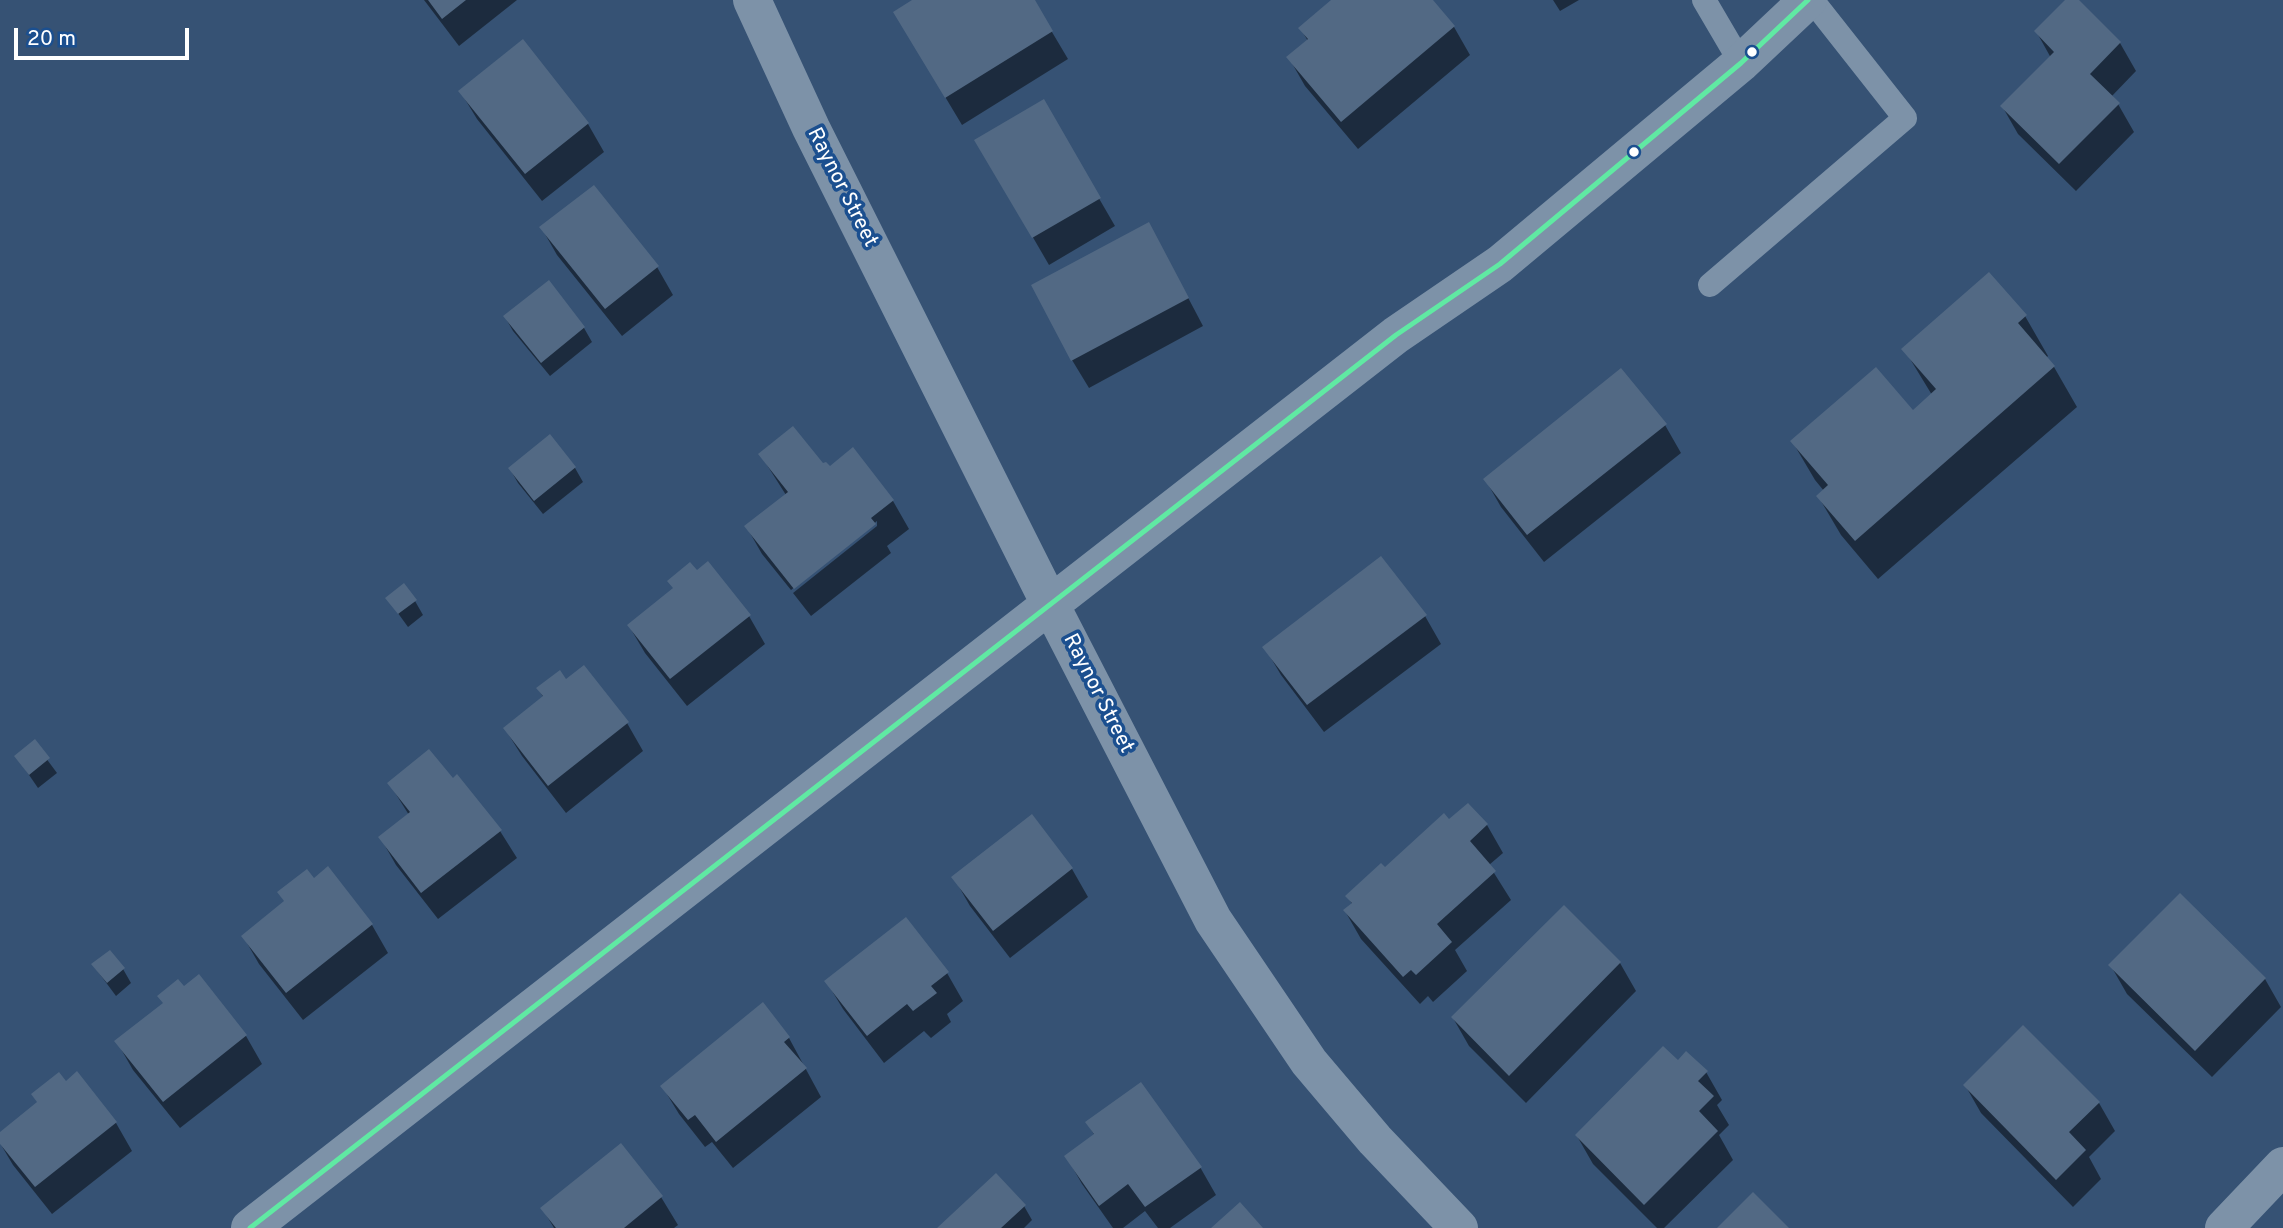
<!DOCTYPE html>
<html>
<head>
<meta charset="utf-8">
<style>
  body { margin:0 }
  #map { position:relative; width:2283px; height:1228px; overflow:hidden; background:#365274; font-family:Overpass,sans-serif }
  canvas { display:block }
  .scale { position:absolute; left:14px; top:28px; width:175px; height:32px; box-sizing:border-box; border:4px solid #fff; border-top:0; padding-left:9px; font-size:21px; line-height:24px; white-space:nowrap; color:#fff; -webkit-text-stroke:5px #1b4f8f; paint-order:stroke }
</style>
</head>
<body>
<div id="map">
<canvas width="2283" height="1228"></canvas>
<div class="scale">20 m</div>
</div>
<script>
const ctx = document.querySelector('canvas').getContext('2d');
ctx.lineJoin = 'round';
function fillPath(path, color) { ctx.fillStyle = color; ctx.fill(path, 'evenodd'); }
function stroke(path, color, width, dash) { ctx.strokeStyle = color; ctx.lineWidth = width; ctx.lineCap = dash ? 'butt' : 'round'; ctx.setLineDash(dash || []); ctx.stroke(path); }
function label(font, color, halo, rows, align = 'center') {
  ctx.font = font + ' Overpass,sans-serif'; ctx.lineWidth = 7; ctx.setLineDash([]); ctx.textBaseline = 'middle'; ctx.strokeStyle = halo; ctx.fillStyle = color; for (const [text, x, y, turn = 0] of rows) {
    ctx.save(); ctx.translate(x, y); ctx.rotate((+turn || 0) * Math.PI / 180); ctx.textAlign = isNaN(turn) ? turn : align; if (halo) ctx.strokeText(text, 0, 0); ctx.fillText(text, 0, 0); ctx.restore();
  }
}
fillPath(new Path2D(`
  M424,0H517L459,46Z
  M916,0H1033L1068,59L962,125L911,40Z
  M1334,0H1431L1454,27L1470,55L1358,149L1305,86L1289,58L1308,41L1300,28Z
  M1553,0H1579L1560,11Z
  M2067,0H2077L2120,43L2136,71L2111,97L2118,104L2134,132L2076,191L2018,134L2002,106L2051,58L2036,31Z
  M523,42L588,124L604,152L542,201L477,119L460,91Z
  M1043,102L1115,226L1049,265L977,141Z
  M541,227L657,267L673,295L622,336L557,255Z
  M1164,252L1203,326L1089,388L1072,360Z
  M548,283L584,328L592,342L550,376L513,331L505,317Z
  M2025,316L2048,356L2046,358L2054,367L2077,407L1878,579L1841,535L1818,496L1824,491L1815,480L1792,441L1912,413L1932,395L1904,349Z
  M1665,425L1681,453L1544,562L1501,507L1485,479Z
  M852,450L893,501L909,529L887,546L891,553L811,616L793,593L877,526V521L791,590L762,554L746,526L786,495L760,454L830,468Z
  M575,468L583,482L543,514L518,483L510,469Z
  M696,573L749,616L765,644L687,706L645,653L629,626Z
  M387,598L415,601L423,615L408,627Z
  M1425,616L1441,644L1324,732L1281,675L1265,648Z
  M566,681L627,723L643,751L566,813L522,756L505,729L544,698L538,689Z
  M34,742L57,773L38,788L16,756Z
  M389,783L500,831L517,858L438,919L396,865L380,837L409,815Z
  M1449,822L1487,825L1503,853L1489,865L1511,900L1455,950L1467,971L1433,1002L1428,996L1420,1004L1361,939L1345,911L1352,904L1348,897Z
  M1072,869L1088,897L1010,958L970,906L954,878Z
  M313,880L372,925L388,953L303,1020L259,964L243,936L285,902L279,893Z
  M1564,907L1620,963L1636,991L1526,1103L1469,1046L1453,1018Z
  M93,965L123,969L131,983L116,996Z
  M2111,966L2265,979L2281,1007L2212,1077L2127,994Z
  M947,973L963,1001L947,1014L951,1022L931,1038L924,1031L884,1063L843,1009L826,981Z
  M2023,1027L2099,1103L2115,1131L2089,1157L2101,1179L2073,1207L1981,1113L1965,1085Z
  M246,1036L262,1064L180,1128L133,1070L117,1042Z
  M789,1038L821,1097L733,1168L712,1142L705,1147L679,1114L662,1086Z
  M1677,1062L1706,1072L1722,1100L1717,1105L1729,1125L1719,1135L1733,1160L1664,1228H1657L1593,1164L1577,1136Z
  M77,1073L116,1123L132,1151L52,1214L13,1165L0,1143V1134Z
  M1087,1123L1200,1167L1216,1195L1170,1228H1158L1145,1211L1123,1228H1113L1082,1184L1066,1156L1095,1136Z
  M661,1197L678,1225L674,1228H554L542,1208Z
  M1024,1206L1032,1220L1024,1228H940Z`), '#0007');
fillPath(new Path2D(`
  M428,0H466L442,19Z
  M912,0H1035L1053,31L945,98L893,12Z
  M1331,0H1433L1455,26L1341,122L1286,57L1308,39L1298,28Z
  M2065,0H2079L2121,42L2090,74L2120,103L2059,164L2000,106L2054,52L2034,31Z
  M523,39L589,123L525,174L458,91Z
  M1044,99L1101,198L1032,238L974,140Z
  M594,185L659,266L605,309L539,227Z
  M1149,222L1189,298L1071,361L1031,285Z
  M1989,272L2027,315L2018,323L2055,366L1855,541L1816,496L1828,485L1790,441L1876,367L1913,410L1936,389L1901,349Z
  M549,280L585,327L541,363L503,316Z
  M1621,368L1667,424L1527,535L1483,479Z
  M793,426L823,463L826,462L830,466L853,447L894,500L871,518L876,524L794,589L744,526L788,492L758,454Z
  M550,434L576,467L534,501L508,468Z
  M1381,556L1427,615L1307,705L1262,647Z
  M708,561L751,615L670,679L627,625L673,588L667,581L690,562L697,570Z
  M404,583L417,600L398,614L385,598Z
  M584,665L629,722L548,786L503,728L543,696L536,688L560,670L566,679Z
  M35,739L50,758L29,775L14,756Z
  M429,749L453,778L457,774L502,830L421,893L378,837L410,812L387,783Z
  M1468,803L1488,824L1470,841L1496,871L1437,924L1452,942L1416,975L1411,970L1403,977L1343,910L1352,903L1345,896L1381,863L1385,867L1444,813L1449,819Z
  M1032,814L1073,868L993,931L951,877Z
  M328,866L373,924L286,993L241,936L284,901L277,892L307,869L314,878Z
  M2180,893L2266,978L2195,1051L2108,965Z
  M1564,905L1621,962L1509,1076L1451,1017Z
  M906,917L949,972L931,986L937,993L913,1011L907,1004L867,1036L824,981Z
  M110,950L125,968L107,983L91,964Z
  M199,974L247,1035L163,1102L114,1041L163,1003L157,996L178,979L184,986Z
  M763,1002L790,1037L784,1042L807,1068L716,1142L695,1115L688,1120L660,1086Z
  M2023,1025L2100,1102L2069,1132L2086,1150L2056,1180L1963,1085Z
  M1663,1046L1678,1060L1686,1051L1708,1071L1698,1081L1714,1096L1699,1111L1718,1131L1644,1205L1575,1135Z
  M77,1071L117,1122L35,1187L0,1144V1132L37,1102L31,1094L59,1072L66,1081Z
  M1141,1082L1202,1167L1145,1207L1128,1184L1099,1206L1064,1156L1094,1134L1085,1122Z
  M621,1143L663,1196L624,1228H556L540,1208Z
  M996,1173L1026,1205L1001,1228H937Z
  M1753,1192L1789,1228H1717Z
  M1240,1202L1263,1228H1211Z`), '#526984');
stroke(new Path2D(`
  M1704,0L1741,63
  M1710,285L1905,118L1812,0`), '#7d92a8', 24);
stroke(new Path2D(`
  M752,0L811,128L1050,604L1213,920L1309,1062L1375,1140L1459,1228
  M250,1228L1396,335L1500,264L1741,63L1808,0
  M2224,1228L2283,1166`), '#7d92a8', 38);
stroke(new Path2D(`
  M250,1228L1396,335L1500,264L1741,63L1808,0`), '#60e9a3', 5);
for (const [x, y, r, color] of [
  [1752,52,6,"#fff"],
  [1634,152,6,"#fff"]
]) { const dot = new Path2D(); dot.arc(x, y, r, 0, 2 * Math.PI); ctx.fillStyle = color; ctx.fill(dot); stroke(dot, '#1b4f8f', 2.5); }
label('21px', '#fff', '#1b4f8f', [
  ["Raynor Street",841,188,63],
  ["Raynor Street",1097,694,63]
]);
</script>
</body>
</html>
